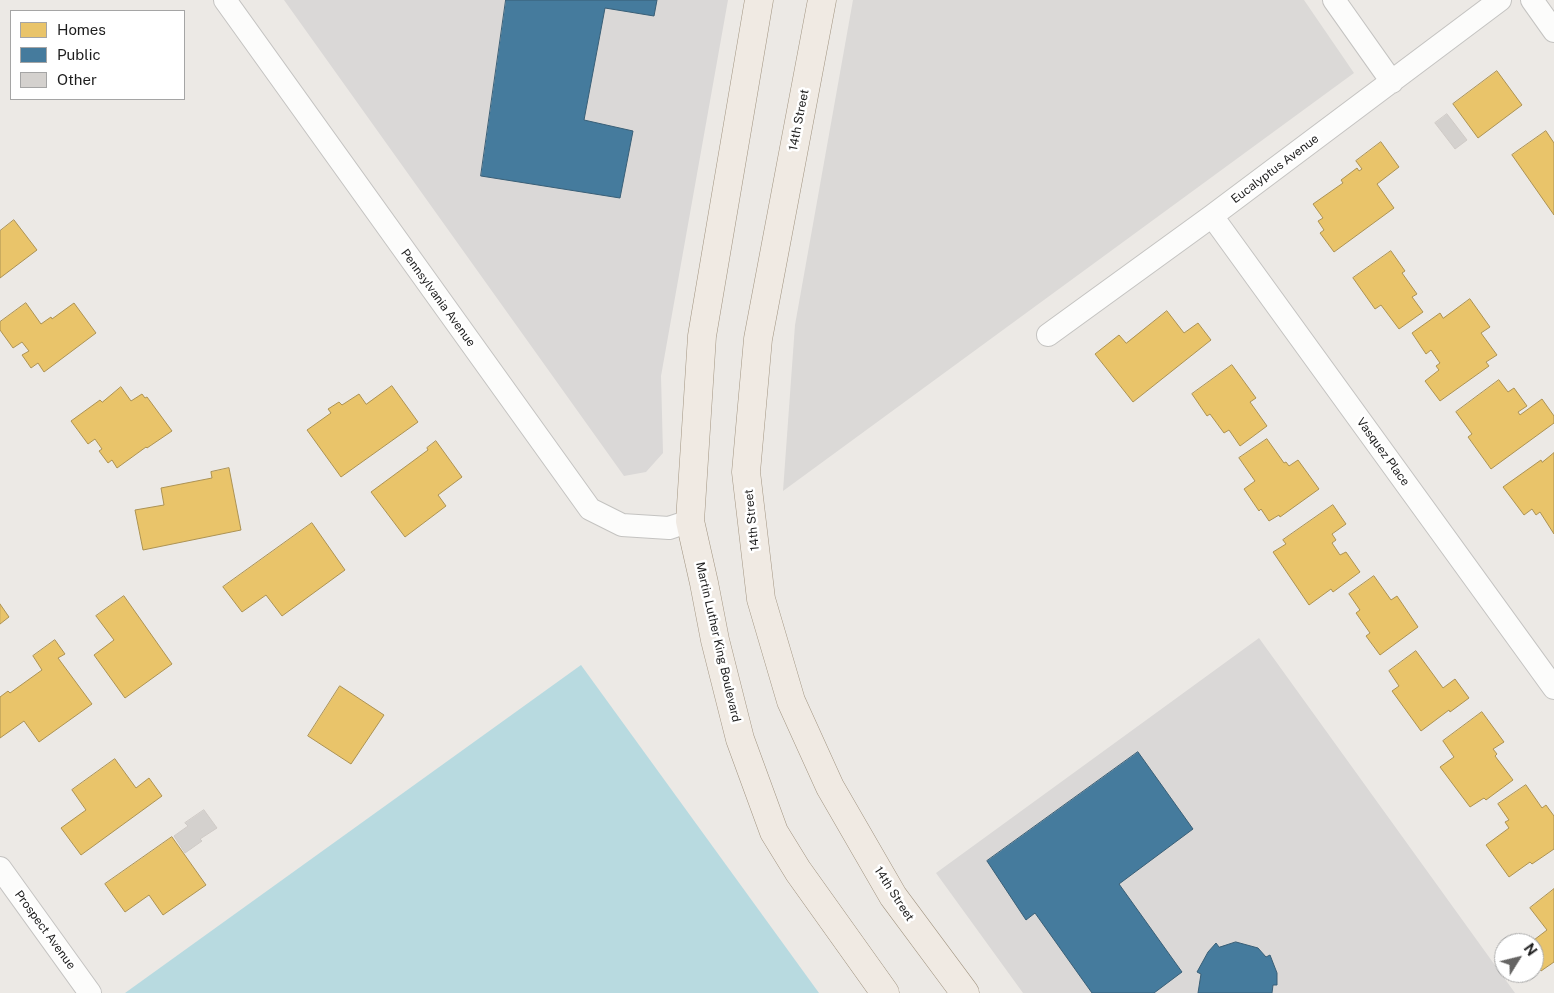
<!DOCTYPE html>
<html>
<head>
<meta charset="utf-8">
<style>
  body { margin:0 }
  #map { position:relative; width:1554px; height:993px; overflow:hidden; background:#ece9e5; font-family:"Public Sans",sans-serif }
  canvas { display:block }
  .legend { position:absolute; left:10px; top:10px; width:175px; height:90px; box-sizing:border-box; background:#fff; border:1px solid #a5a5a5; margin:0; padding:6px 9px; list-style:none; font-size:15px; color:#1d1d1d }
  .legend li { display:flex; align-items:center; gap:10px; height:25px }
  .legend b { width:25px; border:1px solid #a5a5a5 }
  .north { position:absolute; left:1494px; top:933px; width:50px; height:50px; box-sizing:border-box; background:#fff; border:1px solid #a5a5a5; border-radius:50%; rotate:54deg; font-size:14px; font-weight:700; line-height:20px; text-align:center; color:#1d1d1d }
  .north::after { content:''; display:block; margin:auto; width:18px; height:22px; background:#656463; clip-path:polygon(50% 0,100% 100%,50% 72%,0 100%) }
</style>
</head>
<body>
<div id="map">
<canvas width="1554" height="993"></canvas>
<ul class="legend">
<li><b style="height:14px;background:#e9c46a"></b>Homes</li>
<li><b style="height:14px;background:#457b9d"></b>Public</li>
<li><b style="height:14px;background:#d4d1ce"></b>Other</li>
</ul>
<div class="north">N</div>
</div>
<script>
const ctx = document.querySelector('canvas').getContext('2d');
ctx.lineJoin = 'round';
function fillPath(path, color) { ctx.fillStyle = color; ctx.fill(path, 'evenodd'); }
function stroke(path, color, width, dash) { ctx.strokeStyle = color; ctx.lineWidth = width; ctx.lineCap = dash ? 'butt' : 'round'; ctx.setLineDash(dash || []); ctx.stroke(path); }
function label(font, color, halo, rows, align = 'center') {
  ctx.font = font + ' "Public Sans",sans-serif'; ctx.lineWidth = 5; ctx.setLineDash([]); ctx.textBaseline = 'middle'; ctx.strokeStyle = halo; ctx.fillStyle = color; for (const [text, x, y, turn = 0] of rows) {
    ctx.save(); ctx.translate(x, y); ctx.rotate((+turn || 0) * Math.PI / 180); ctx.textAlign = isNaN(turn) ? turn : align; if (halo) ctx.strokeText(text, 0, 0); ctx.fillText(text, 0, 0); ctx.restore();
  }
}
fillPath(new Path2D(`
  M853,0H1304L1354,73L783,491L795,325Z`), '#dbd9d7');
fillPath(new Path2D(`
  M284,0H728L661,376L663,453L646,472L624,476Z
  M1259,638L1515,993H1023L936,873Z`), '#dad8d7');
fillPath(new Path2D(`
  M581,665L819,993H125Z`), '#b8dae0');
const homes = new Path2D(`
  M1497,71L1522,105L1478,138L1453,104Z
  M1546,131L1554,143V215L1512,155Z
  M1381,142L1399,167L1377,184L1394,208L1334,252L1320,233L1324,230L1318,221L1323,218L1313,204L1343,183L1341,180L1357,168L1359,171L1362,169L1356,161Z
  M14,220L37,250L0,278V231Z
  M1391,251L1405,271L1402,273L1417,294L1412,297L1423,312L1399,329L1381,305L1375,309L1353,278Z
  M1470,299L1490,327L1481,333L1497,355L1486,362L1489,366L1440,401L1425,381L1439,370L1436,366L1440,363L1431,350L1426,354L1412,333L1440,313L1443,318Z
  M26,303L41,324L51,317L52,319L74,303L96,333L44,372L38,363L31,368L22,355L29,351L22,342L13,348L0,330V322Z
  M1167,311L1184,333L1198,323L1211,340L1133,402L1095,354L1119,335L1126,343Z
  M1232,365L1256,398L1250,402L1267,426L1240,446L1229,430L1224,433L1210,414L1207,416L1192,394Z
  M1499,380L1508,392L1514,388L1527,406L1518,412L1520,415L1542,399L1554,416V423L1491,469L1468,437L1472,434L1456,412Z
  M392,386L418,422L341,477L307,430L331,413L328,409L339,402L342,405L359,394L366,404Z
  M121,387L131,401L142,394L145,398L147,397L172,431L147,448L146,447L117,468L112,460L108,463L99,451L102,449L95,439L88,444L71,421L100,400L102,402Z
  M1267,439L1284,463L1286,462L1289,466L1298,460L1319,489L1280,517L1279,515L1269,521L1261,509L1259,511L1244,489L1255,481L1239,458Z
  M436,441L462,477L438,495L446,506L405,537L371,492L428,450L427,448Z
  M1554,453V534L1540,512L1536,515L1532,509L1524,515L1503,487L1541,460L1542,462Z
  M229,468L241,530L143,550L135,510L164,505L161,488L212,478L211,472Z
  M1333,505L1346,524L1332,534L1336,540L1332,543L1340,555L1346,552L1360,572L1333,592L1331,589L1309,605L1273,552L1286,544L1283,540Z
  M312,523L345,570L282,616L266,595L242,612L223,587Z
  M1374,576L1391,600L1397,596L1418,627L1380,655L1366,636L1370,633L1356,613L1360,610L1349,594Z
  M124,596L172,664L125,698L94,655L114,640L96,616Z
  M0,604L9,617L0,624Z
  M55,640L65,654L58,658L92,704L39,742L24,721L0,738V697L8,691L10,693L42,670L33,656Z
  M1416,651L1443,688L1455,679L1469,698L1450,712L1449,710L1421,731L1392,691L1399,686L1389,671Z
  M340,686L384,715L351,764L308,736Z
  M1482,712L1504,742L1493,749L1497,754L1495,756L1513,780L1486,800L1484,798L1470,807L1440,767L1454,757L1443,741Z
  M115,759L136,788L149,778L162,796L81,855L61,828L86,810L72,790Z
  M1526,785L1542,808L1546,805L1554,816V849L1532,864L1530,862L1509,877L1486,845L1509,828L1505,822L1509,820L1498,804Z
  M172,837L206,885L163,915L149,895L125,912L105,884Z
  M1554,889V962L1541,971L1534,961V943H1530L1547,930L1530,908Z`);
fillPath(homes, '#e9c46a');
stroke(homes, '#ac9253', 1);
const public = new Path2D(`
  M506,0H657L654,16L605,8L584,120L633,131L620,198L481,176Z
  M1138,752L1193,829L1119,884L1182,972L1154,993H1092L1035,913L1026,920L987,861Z
  M1236,942L1258,948L1266,957L1270,955L1277,973V985H1273L1272,993H1198L1201,974L1197,972L1208,952L1216,943L1219,947Z`);
fillPath(public, '#457b9d');
stroke(public, '#395f77', 1);
const building = new Path2D(`
  M1447,114L1467,140L1455,149L1435,123Z
  M204,810L217,828L200,839L202,841L185,853L174,836L188,826L185,823Z`);
fillPath(building, '#d4d1ce');
stroke(building, '#cfcac6', 1);
const street = new Path2D(`
  M225,0L590,509L622,525L669,528L690,521
  M1334,0L1392,82
  M1532,0L1554,31
  M1212,216L1554,688
  M1048,335L1212,216L1500,0
  M0,868L90,993`);
const primary = new Path2D(`
  M759,0L702,336L690,521L704,583L715,640L740,739L774,832L798,871L885,993
  M822,0L758,339L746,472L761,599L791,701L830,787L893,896L965,993`);
stroke(street, '#c4c3c1', 24);
stroke(primary, '#a29582', 29);
stroke(street, '#fcfcfb', 22);
stroke(primary, '#f0eae3', 28);
label('12px', '#1d1d1d', '#fff', [
  ["14th Street",799,120,-79],
  ["Eucalyptus Avenue",1275,169,-37],
  ["Pennsylvania Avenue",438,298,54],
  ["Vasquez Place",1383,452,54],
  ["14th Street",752,520,-96],
  ["Martin Luther King Boulevard",718,642,77],
  ["14th Street",894,894,57],
  ["Prospect Avenue",45,930,54]
]);
</script>
</body>
</html>
